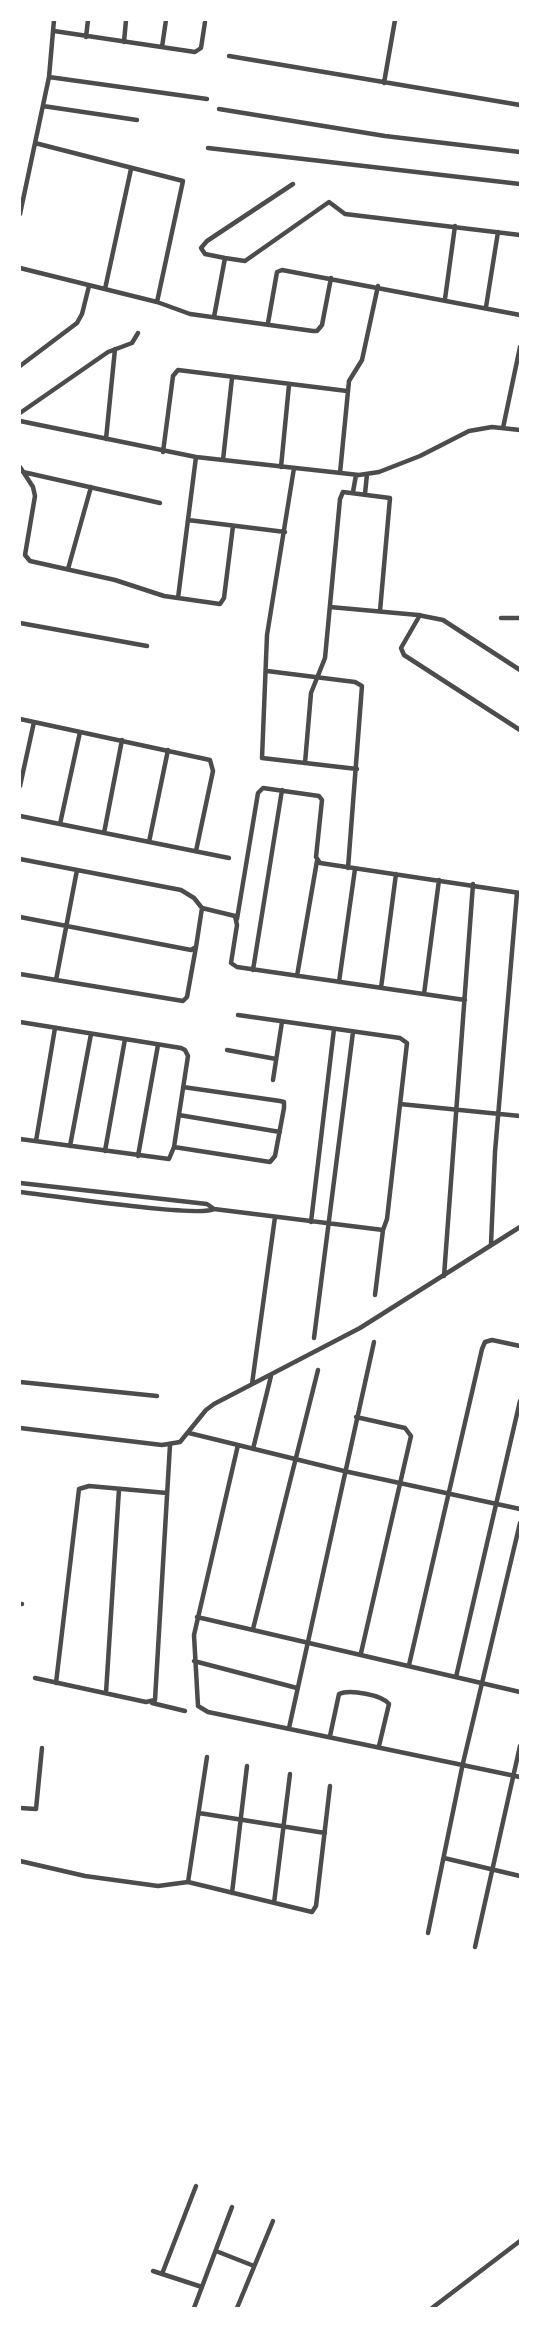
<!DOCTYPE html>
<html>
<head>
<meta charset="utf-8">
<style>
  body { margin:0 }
  #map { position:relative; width:540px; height:2328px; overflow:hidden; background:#fff; font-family:Commissioner,sans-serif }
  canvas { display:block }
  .frame { position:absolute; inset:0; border:21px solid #fff; pointer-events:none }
</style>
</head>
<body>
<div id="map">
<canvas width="540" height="2328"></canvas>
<div class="frame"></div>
</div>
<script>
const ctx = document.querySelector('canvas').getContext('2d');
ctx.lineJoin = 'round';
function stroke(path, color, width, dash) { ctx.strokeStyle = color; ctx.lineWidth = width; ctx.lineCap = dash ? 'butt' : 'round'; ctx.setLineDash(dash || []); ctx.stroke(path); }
stroke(new Path2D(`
  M54,31L195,52L201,48L205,22
  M86,37L88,20
  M124,42L126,20
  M162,47L166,20
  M229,56L520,105
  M49,77L207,99
  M384,83L395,20
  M43,106L137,120
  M219,109L385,136L520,152
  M35,143L183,181L157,302
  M208,148L520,184
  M20,214L49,77L54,20
  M225,258L205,254L201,248L207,241L293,184
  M20,268L157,302L190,314L313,331H317L322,325L331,278
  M105,289L131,169
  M445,299L455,226
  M486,307L498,232
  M214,317L225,258L245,261L329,202L345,214L520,235
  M268,323L277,272L282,270L520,315
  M20,366L77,323L82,314L89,286
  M20,413L108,352L132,343L138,333
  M20,421L196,457L359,475L379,472L420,456L469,431L492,427L520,430
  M503,428L520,347
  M106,439L115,349
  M163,452L173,376L178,370L347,391
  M223,460L232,378
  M20,467L33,487L35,496L25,555L30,561L115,580L164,596L220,604L224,598L233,526
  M281,467L289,385
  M294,468L267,635L262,758L357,769
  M23,472L160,503
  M340,473L349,381L362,360L378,286
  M353,492L356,475
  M365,494L367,474
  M188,520L285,532
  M68,569L91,487
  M178,598L196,457
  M330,607L418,615L443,620L520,670
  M420,615L401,648L404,655L520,730
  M501,618H520
  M20,623L147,646
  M267,671L355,682L362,686L348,868
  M20,719L210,760L213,771L196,851
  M305,763L311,693L325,658L340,499L343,492L390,498L380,611
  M20,786L34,722
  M20,816L229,858
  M60,824L80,732
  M104,833L122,740
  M149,842L168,750
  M20,859L181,890L194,898L202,908L235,916L237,925L231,963L237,967L465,1000
  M20,917L191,950L196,947L202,908
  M237,919L258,793L263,788L319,796L322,800L316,857L320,863L520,893
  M253,970L282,790
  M20,974L183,1001L187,997L196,947
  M297,976L317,861
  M56,980L77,870
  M339,982L355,869
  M381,988L396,874
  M424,994L439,880
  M20,1022L181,1048L185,1050L188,1056L174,1147L169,1159L20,1139
  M227,1050L276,1059
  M273,1080L282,1022
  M400,1104L520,1116
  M179,1115L280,1132
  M36,1141L55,1028
  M70,1146L91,1034
  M174,1147L270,1162L275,1156L284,1108V1102L280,1101L183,1087
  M105,1151L125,1039
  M138,1156L158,1045
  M20,1183L207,1204L214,1209L383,1230L387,1219L407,1043L400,1038L238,1015
  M20,1192C49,1195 199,1218 214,1209
  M311,1222L334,1029
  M491,1244L495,1152L517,893
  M444,1276L473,884
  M375,1295L383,1230
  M314,1338L353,1032
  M20,1382L157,1396
  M252,1384L275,1217
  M356,1417L405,1428L411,1436L361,1653
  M20,1428L162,1445L180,1442L206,1410L214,1404L360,1328L520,1227
  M189,1433L344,1471L520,1509
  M238,1445L194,1635L198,1706L208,1712L520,1777
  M253,1449L271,1376
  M20,1604H22
  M197,1617L520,1692
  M253,1629L318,1370
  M194,1661L297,1688
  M409,1665L482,1349L485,1342L492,1340L520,1346
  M456,1677L520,1401
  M35,1678L146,1702L155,1700L170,1445
  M56,1683L79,1489L89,1486L167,1493
  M106,1693L119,1489
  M152,1703L185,1711
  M289,1728L374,1342
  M330,1736L339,1694C350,1689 382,1695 389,1704L379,1746
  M20,1808L36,1809L42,1748
  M199,1813L325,1833
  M444,1858L520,1876
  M20,1861L85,1876L158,1886L188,1882L312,1912L316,1906L330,1786
  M188,1882L207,1757
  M232,1893L247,1766
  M274,1903L290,1774
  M428,1933L463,1763L520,1523
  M475,1947L520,1746
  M216,2251L254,2266
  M153,2271L202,2287
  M162,2274L196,2186
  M194,2308L232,2207
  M237,2308L273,2221
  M432,2308L520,2241`), '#4c4c4c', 4.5);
</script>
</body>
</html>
